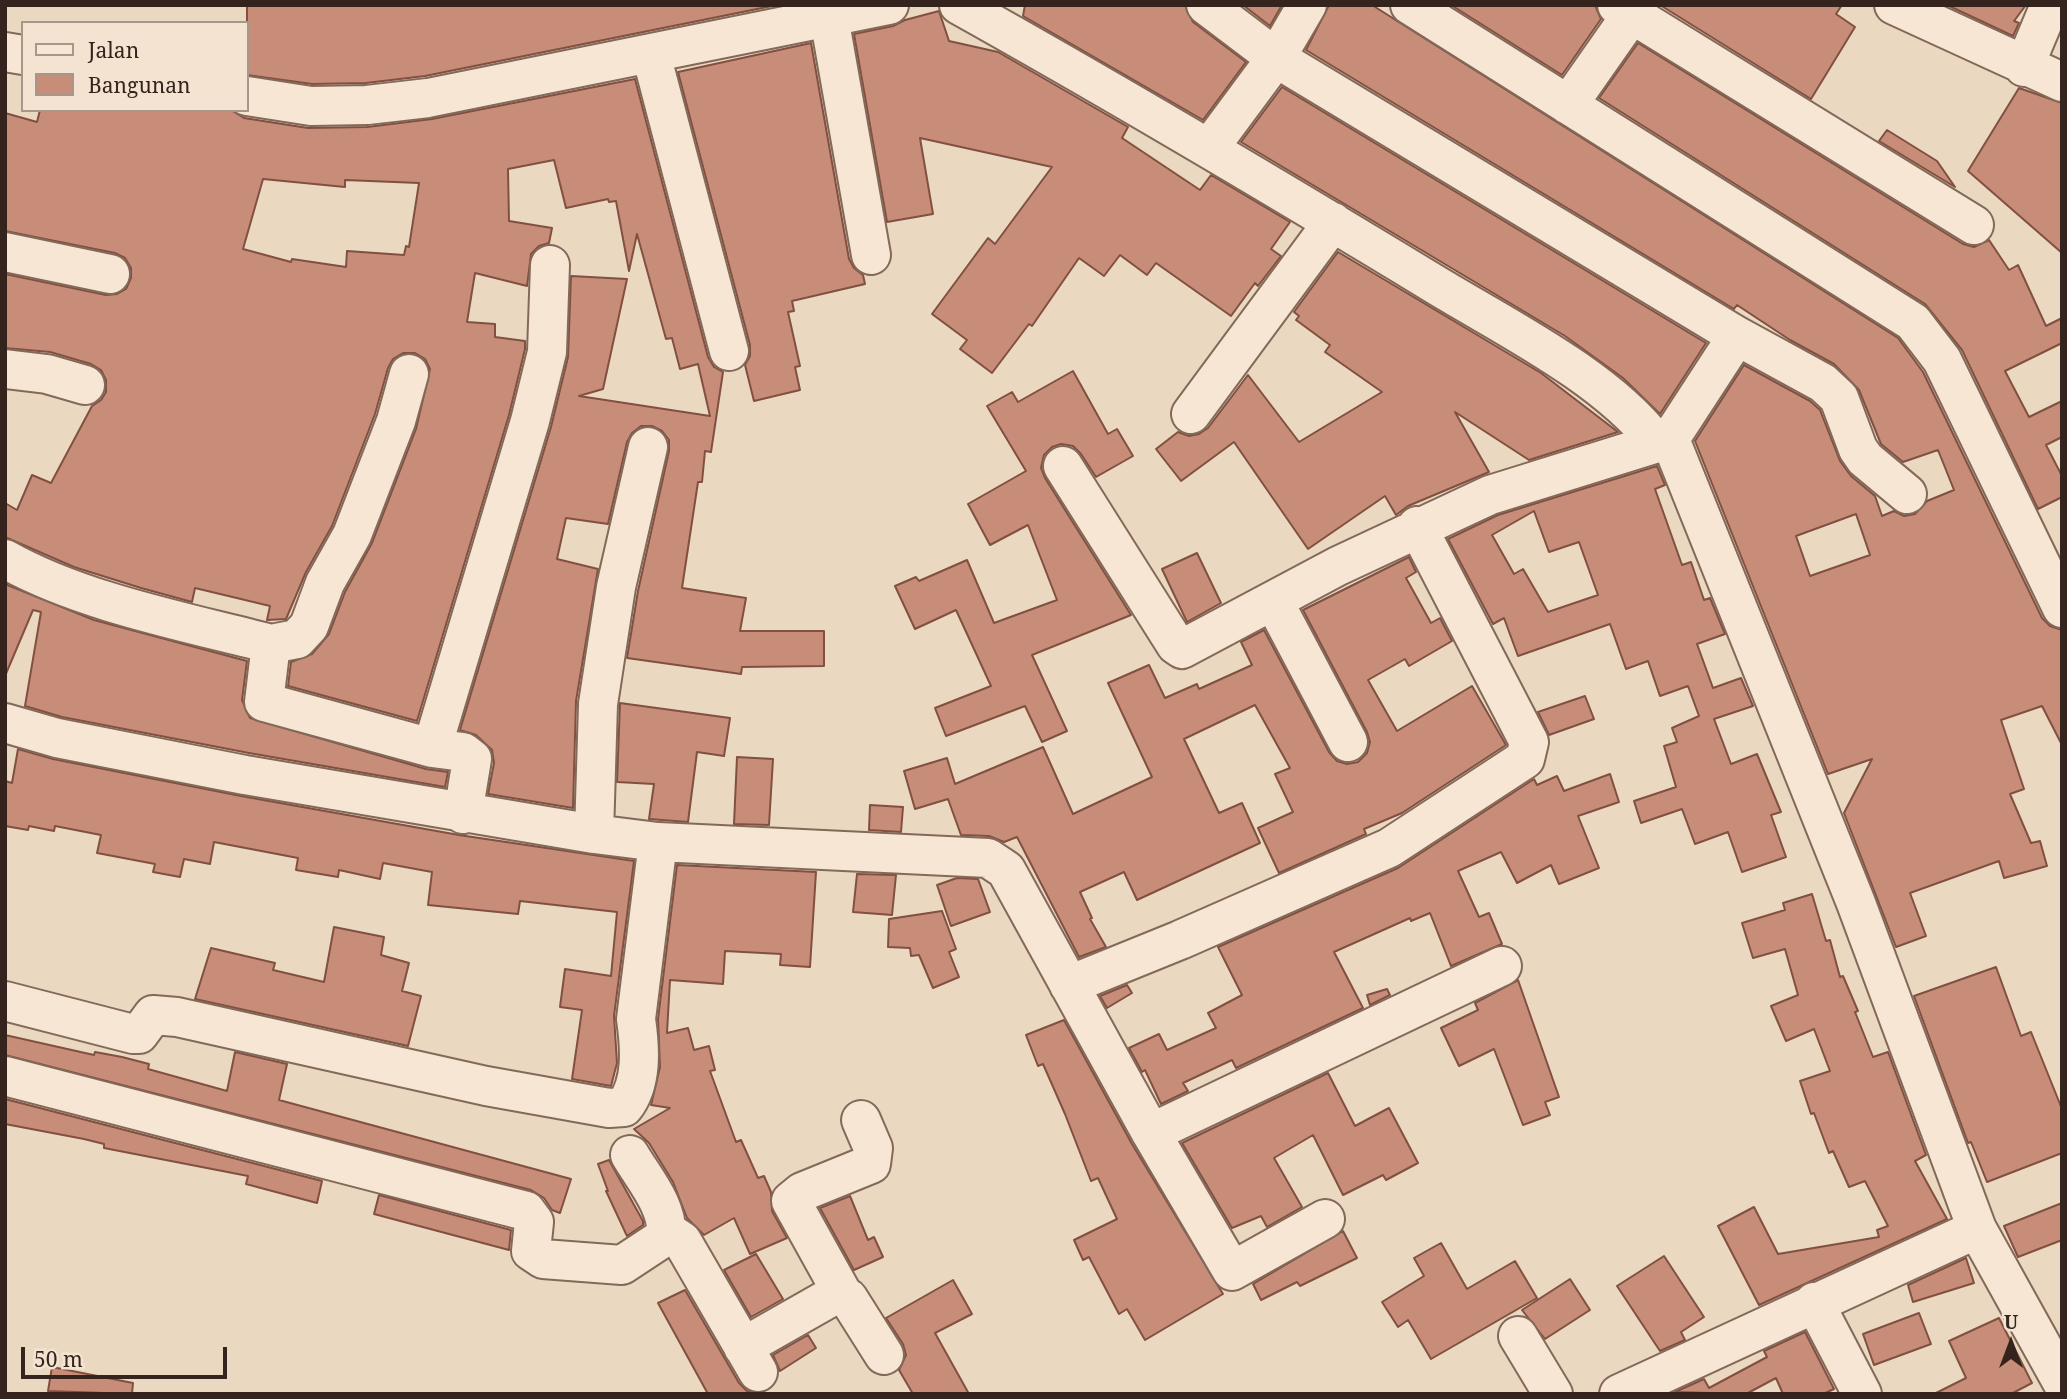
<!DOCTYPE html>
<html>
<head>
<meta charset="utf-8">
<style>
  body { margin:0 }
  #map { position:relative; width:2067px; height:1399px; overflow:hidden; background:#ebd8c1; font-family:"Noto Serif",serif }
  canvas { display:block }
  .frame { position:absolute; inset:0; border:7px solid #34241d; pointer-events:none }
  .legend { position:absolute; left:21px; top:21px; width:228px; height:91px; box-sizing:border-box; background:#f3e3d0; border:2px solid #a79788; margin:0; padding:9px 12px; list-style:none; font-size:21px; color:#34241d }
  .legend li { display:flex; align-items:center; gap:14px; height:35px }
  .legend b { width:35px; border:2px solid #a79788 }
  .north { position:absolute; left:1976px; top:1308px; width:70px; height:70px; -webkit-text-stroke:5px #f3e3d0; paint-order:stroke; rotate:0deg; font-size:19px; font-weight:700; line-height:28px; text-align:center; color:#34241d }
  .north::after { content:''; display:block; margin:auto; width:24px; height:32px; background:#34241d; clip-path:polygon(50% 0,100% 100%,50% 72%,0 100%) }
  .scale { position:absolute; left:21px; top:1347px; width:206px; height:32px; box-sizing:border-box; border:4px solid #34241d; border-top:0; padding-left:9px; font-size:21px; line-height:24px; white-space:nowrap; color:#34241d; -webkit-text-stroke:5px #f3e3d0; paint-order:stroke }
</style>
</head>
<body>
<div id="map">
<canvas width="2067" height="1399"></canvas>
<div class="frame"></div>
<ul class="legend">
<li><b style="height:9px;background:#f6e6d3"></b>Jalan</li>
<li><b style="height:19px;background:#c78d78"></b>Bangunan</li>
</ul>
<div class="north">U</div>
<div class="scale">50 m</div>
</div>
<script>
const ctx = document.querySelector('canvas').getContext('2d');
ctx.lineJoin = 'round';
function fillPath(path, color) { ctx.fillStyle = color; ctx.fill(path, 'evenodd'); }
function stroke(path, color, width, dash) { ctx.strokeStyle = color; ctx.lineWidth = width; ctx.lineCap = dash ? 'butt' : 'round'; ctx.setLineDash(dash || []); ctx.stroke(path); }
const building = new Path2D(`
  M247,5H777L425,76L366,83L312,84L247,75Z
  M1025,5H1185L1193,22L1246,62L1203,120L1023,16Z
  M1243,5H1282L1270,26Z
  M1329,5H1372L1898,338L1923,372L2042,618L2050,626L2062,630V745L2042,706L2001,720L2024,789L2010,794L2031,843L2040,841L2047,866L2004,878L1999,861L1910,893L1926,936L1896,947L1844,813L1872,759L1828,774L1695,441L1744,365L1810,401L1820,410L1840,461L1851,476L1875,496L1882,516L1894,511L1904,516L1915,514L1927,501L1954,490L1938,450L1903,462L1881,444L1859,390L1834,364L1790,340L1737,305L1734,309L1306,50ZM1856,514L1870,555L1810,576L1796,536Z
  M1451,5H1595L1601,19L1562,75Z
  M1660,5H1842L1836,14L1855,27L1811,99Z
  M1947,5H2026L2014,21L2019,23L2013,36Z
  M939,11L949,41L998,52L1128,127L1122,138L1200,190L1211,175L1290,222L1271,249L1281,256L1258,286L1255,283L1231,316L1156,263L1147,275L1120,255L1104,276L1079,258L1032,326L1029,324L992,373L960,349L967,340L932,314L988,238L995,244L1052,167L920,138L933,214L887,222L854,34L893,26L905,20Z
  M811,43L849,259L854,268L863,275L865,284L792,301L794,311L788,312L800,366L795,367L800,390L754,401L745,365L750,356V345L678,72Z
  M1638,43L1963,244L1974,247L1989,240L2009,270L2018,265L2046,326L2062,318V343L2005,371L2029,417L2062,401V437L2046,445L2062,476V497L2038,509L1962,350L1925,304L1599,98Z
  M635,79L708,357L714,367L723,372L711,452L705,451L702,482H698L682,588L746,598L740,631H824V666L742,667L741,674L627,658L638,591L669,451V440L662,431L652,426H641L632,433L627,442L608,524L566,518L557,559L598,569L576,701L573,808L488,794L494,763L492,750L476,735L460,730L551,427L568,357L571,276L627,279L603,389L579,396L710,416L698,364L680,369L672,338L666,339L637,234L629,271L616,201L609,202L608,199L566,208L554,160L508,169L509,221L552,228L549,243L539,246L531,254L527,286L475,273L467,322L495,324V337L525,341V349L509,415L417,721L288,686L291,662L312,654L329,634L345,592L372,543L416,429L430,369L425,359L415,353H403L393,359L388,368L375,414L332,526L306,572L286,619L267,620L270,606L195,588L192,602L141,588L74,567L5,537V503L17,510L32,475L51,483L92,406L101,400L106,392V380L101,370L91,364L50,352L5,348V274L106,295L117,294L126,289L131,278V268L125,258L115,253L5,231V113L37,122L40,110H231L244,118L308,128L367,127L432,119ZM263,179L345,187V180L419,183L409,247L406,246L404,255L347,251L346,267L292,259L291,262L243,249Z
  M1282,87L1706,343L1660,414L1623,378L1565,336L1241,142Z
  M2019,88L2062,103V253L1968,171Z
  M1887,130L1937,161L1955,187L1879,141Z
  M1338,252L1541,373L1618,432L1529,460L1455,412L1489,472L1408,506L1396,515L1385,496L1308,549L1234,442L1181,481L1156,449L1178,432L1189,436L1199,434L1208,428L1248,375L1299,442L1382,392L1325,352L1330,345L1296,320L1299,316L1294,312Z
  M1073,371L1108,434L1117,429L1133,456L1096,477L1081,454L1073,446L1061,444L1052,447L1044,455L1041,468L1045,478L1131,615L1032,655L1067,731L1042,742L1025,706L946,736L935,708L991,686L956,610L915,629L895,586L916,577L919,581L967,560L994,623L1057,600L1028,525L990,545L968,504L1026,471L987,406L1012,392L1018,402Z
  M1657,466L1665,485L1655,489L1682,565L1691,562L1704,600L1710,598L1725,634L1697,644L1713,688L1741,678L1753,706L1714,719L1731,764L1757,754L1781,812L1771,815L1786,857L1742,872L1728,832L1695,844L1682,809L1641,823L1634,801L1676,787L1664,746L1677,742L1672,728L1699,716L1688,686L1660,696L1648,661L1626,669L1610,624L1518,656L1504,618L1493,624L1448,539L1498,515ZM1534,511L1549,552L1579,542L1598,595L1548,612L1523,569L1514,574L1492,535Z
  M1197,553L1221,603L1187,622L1162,569Z
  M1409,557L1416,572L1406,578L1431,623L1440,618L1452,641L1409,666L1405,659L1368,680L1397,731L1472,686L1506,745L1402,813L1364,829L1366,834L1279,873L1258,828L1293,812L1275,774L1290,768L1255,705L1184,739L1219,813L1242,803L1260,843L1137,900L1124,872L1080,892L1092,918L1090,919L1106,947L1079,957L1017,837L1004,842L989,836L961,835L948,799L915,809L904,771L947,758L955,784L1043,747L1073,814L1152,777L1108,683L1149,665L1165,698L1197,684L1199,689L1252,665L1241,642L1264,630L1329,752L1337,761L1347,764L1358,762L1367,753L1370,742L1367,732L1303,610Z
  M5,584L94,620L247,661L242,700L250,718L426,769L448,772L445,787L249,753L62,717L25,706L41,612L33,610L5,676Z
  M1585,696L1594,719L1549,735L1538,712Z
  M620,703L730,718L724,756L697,752L688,822L649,819L654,784L617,782Z
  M18,749L53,759L241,796L459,835L634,861L614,1016L617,1063L611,1086L572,1079L582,1010L560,1007L565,969L611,976L617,912L520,901L518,914L428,905L432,872L383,863L380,879L339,870L338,877L296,870L298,858L214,842L210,864L184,859L180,877L153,872L155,864L97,853L101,835L55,826L54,831L29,826L28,830L5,826V781L12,783Z
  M737,757L773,759L769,825L734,824Z
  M1610,774L1619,802L1578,816L1599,868L1559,884L1551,865L1517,883L1501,852L1458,871L1479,917L1489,913L1502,944L1451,966L1430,913L1411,921L1410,918L1334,952L1363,1008L1236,1068L1232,1060L1183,1083L1188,1091L1161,1104L1145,1070L1142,1072L1129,1048L1159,1034L1167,1050L1216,1028L1208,1013L1242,995L1218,947L1398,868L1534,779L1537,785L1557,776L1564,791Z
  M870,805L903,807L901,832L869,830Z
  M677,865L816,872L810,967L780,965L781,954L725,951L723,984L670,980L667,1033L688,1028L694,1050L709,1046L715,1070L710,1071L736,1142L741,1140L758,1178L764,1176L771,1192L772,1211L787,1238L750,1254L734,1218L704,1235L687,1218L673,1182L649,1143L634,1129L670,1108L651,1105L660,1067L658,1019Z
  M857,874L896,875L892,915L853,912Z
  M957,878L978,879L990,912L951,926L937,885Z
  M1812,894L1826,941L1830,940L1840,977L1843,976L1858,1011L1855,1012L1873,1057L1888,1052L1926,1155L1915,1161L1947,1219L1759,1305L1718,1226L1754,1207L1778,1254L1879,1237L1877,1230L1888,1226L1865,1181L1849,1187L1833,1151L1829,1153L1814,1113L1811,1114L1800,1081L1830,1071L1814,1029L1786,1041L1771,1006L1798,995L1785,949L1753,958L1742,923L1785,910L1783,903Z
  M942,911L956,949L949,952L959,977L933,988L919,955L911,956L910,948L888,947L889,919Z
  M334,927L384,937L381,955L409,963L402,991L421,996L408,1046L195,999L211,948L275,963L273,970L324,982Z
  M1996,967L2021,1036L2031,1032L2062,1109V1153L1987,1182L1971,1142L1968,1143L1914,996Z
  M1518,980L1559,1097L1545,1102L1550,1115L1523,1125L1494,1049L1459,1066L1441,1028L1478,1010L1475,1003Z
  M1127,985L1132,993L1107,1008L1100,996Z
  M1387,989L1390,995L1370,1005L1367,995Z
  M1064,1020L1132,1144L1223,1294L1145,1340L1127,1309L1119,1314L1089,1257L1083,1260L1074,1240L1117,1219L1098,1178L1091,1181L1065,1114L1043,1064L1038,1066L1026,1035Z
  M5,1035L94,1055L95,1052L122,1057L149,1064L148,1069L227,1091L235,1052L287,1064L279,1100L571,1179L560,1213L552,1210L544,1198L531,1190L5,1055Z
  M1328,1073L1355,1126L1389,1108L1418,1163L1386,1180L1383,1175L1343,1195L1313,1135L1274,1158L1302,1207L1267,1227L1261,1216L1232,1228L1182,1143Z
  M5,1099L322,1181L317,1203L246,1184L248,1176L104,1148V1144L84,1139L5,1124Z
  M609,1160L643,1221V1225L627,1236L606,1191H608L598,1164Z
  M379,1195L511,1230L509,1250L374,1214Z
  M850,1196L868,1240L874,1237L883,1257L854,1270L820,1208Z
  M2062,1203V1240L2018,1257L2004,1226Z
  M1343,1231L1357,1258L1300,1286L1297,1282L1261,1300L1253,1284Z
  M1441,1243L1467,1289L1515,1261L1537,1298L1431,1359L1408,1320L1398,1327L1382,1302L1424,1276L1414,1258Z
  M756,1254L783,1299L751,1317L724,1270Z
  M1664,1256L1704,1317L1681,1332L1685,1340L1660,1351L1617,1286Z
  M1966,1258L1974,1283L1913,1302L1908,1285Z
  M1570,1279L1590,1310L1545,1339L1522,1310Z
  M953,1280L972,1314L935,1333L969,1394H913L899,1370L906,1355L903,1344L886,1318Z
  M685,1290L739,1383L747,1391L757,1394H708L658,1303Z
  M1919,1313L1931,1344L1874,1365L1863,1334Z
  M1999,1318L2032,1383L2011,1394H1934L1966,1378L1949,1341Z
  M1805,1332L1834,1389L1823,1394H1783L1776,1378L1746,1394L1675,1392L1704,1379L1709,1388L1767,1357L1764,1351Z
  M808,1335L816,1348L780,1371L773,1355Z
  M52,1367L133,1383L132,1394L48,1391Z`);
fillPath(building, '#c78d78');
stroke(building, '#815041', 2);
const minor = new Path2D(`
  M959,5C1120,95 1278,189 1436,285C1505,327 1606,377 1655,441
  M1206,5L1276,58L1737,336L1823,383L1839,398L1858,449L1865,459L1907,494
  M1410,5L1913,322L1942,360L2062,608
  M1617,5L1974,225
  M1894,5L2062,82
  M829,17L871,255
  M5,52L23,55
  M651,54L729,351
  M2024,67L2050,5
  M247,96L311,106L367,105L428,98L889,5
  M1568,105L1638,5
  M1210,147L1276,58L1307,5
  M5,252L110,274
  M5,369L47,374L85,385
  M1191,414L1333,222
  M1670,439L1737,336
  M1063,466L1176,645L1182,649L1338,566L1490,495L1670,439L1856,903L1977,1229L2062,1382
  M5,559C81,602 186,622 271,644L264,702L432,748
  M1274,602L1348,742
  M271,644L297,639L309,626L325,583L352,535L396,421L409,374
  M5,723L57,738L245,775L594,834L658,842L988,858L1006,870L1151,1133L1502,966
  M463,814L472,759L463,752L432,748L530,421L547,352L550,265
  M594,834L598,704L616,587L648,447
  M1069,985L1180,940L1389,848L1525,759L1529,742L1417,526
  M5,1001L133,1034H139L153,1015L177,1017L486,1086L609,1108L624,1107C643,1083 640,1047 636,1019L658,842
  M5,1076L526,1211L534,1222L531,1251L543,1259L622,1265L666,1236C669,1207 644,1179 630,1155
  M1151,1133L1232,1271L1325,1219
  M667,1231L682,1241L758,1372
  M842,1293L791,1201L802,1192L871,1164L873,1148L861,1120
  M1814,1302L1862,1394
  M1518,1336L1553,1394
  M743,1347L838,1293L848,1298L884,1355
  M1619,1394L1977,1229`);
stroke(minor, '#836959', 42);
stroke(minor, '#f6e6d3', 38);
</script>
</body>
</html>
